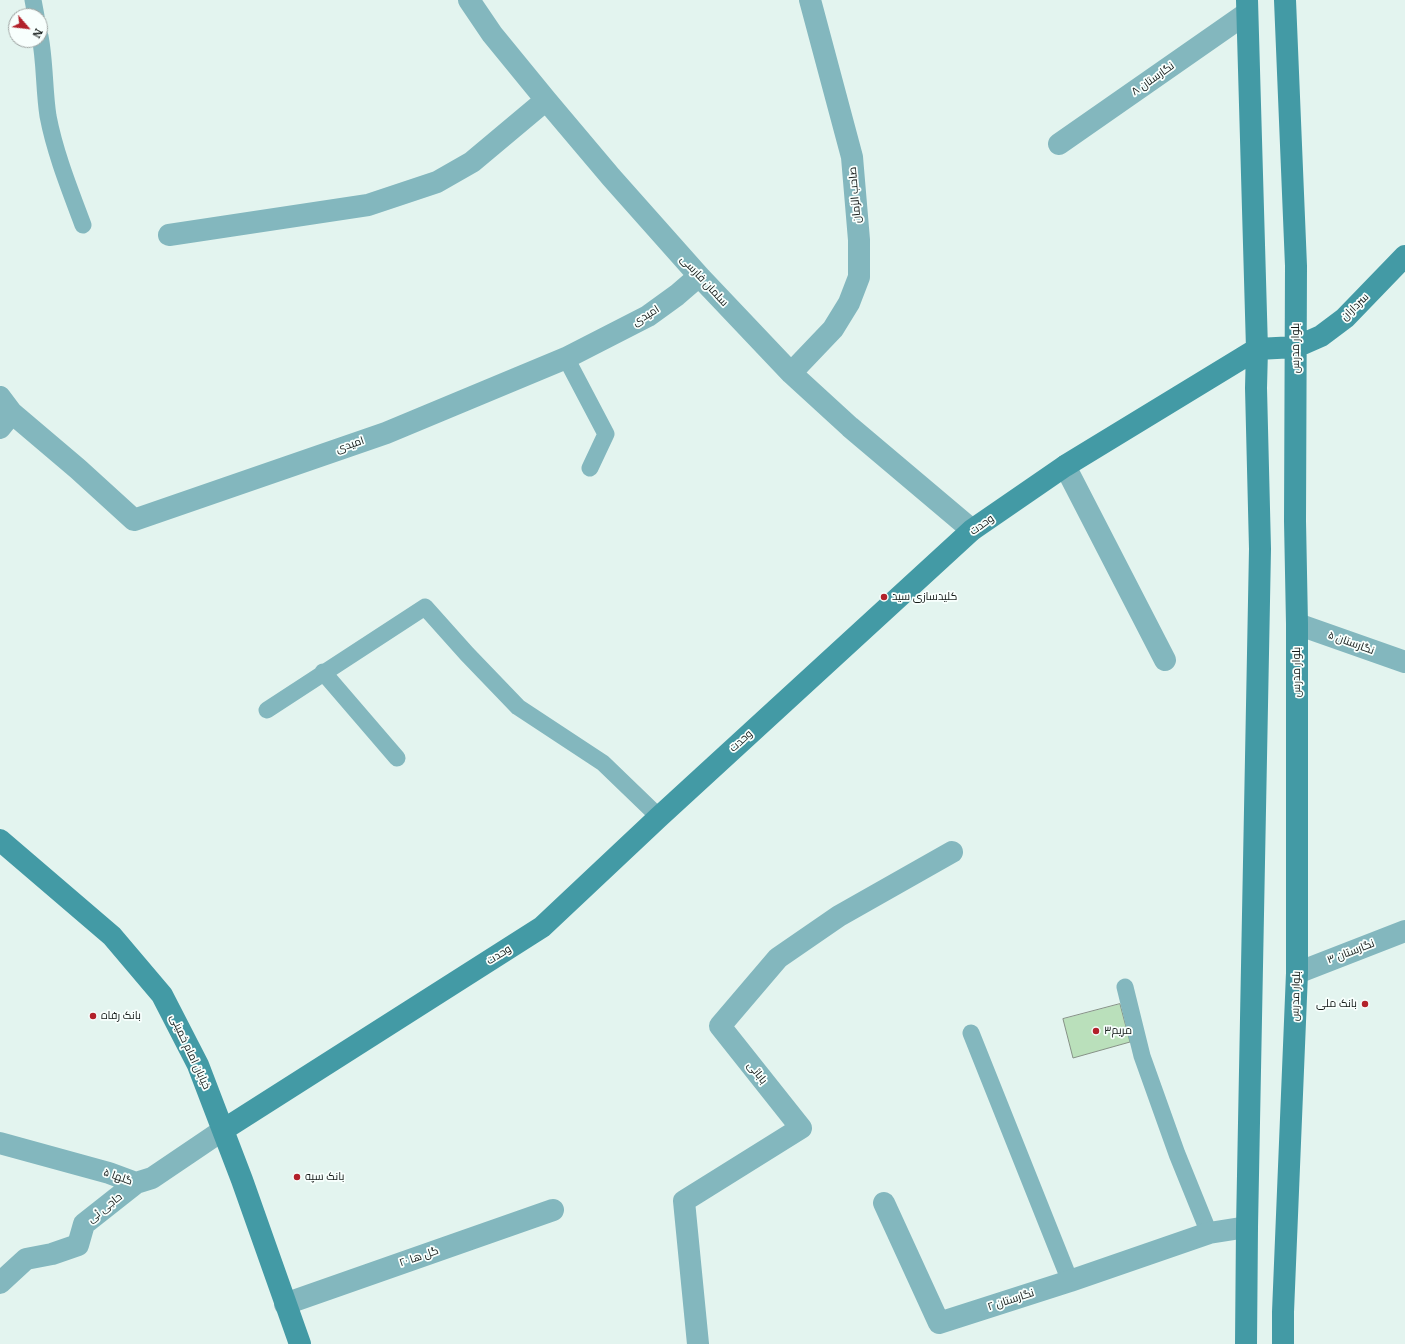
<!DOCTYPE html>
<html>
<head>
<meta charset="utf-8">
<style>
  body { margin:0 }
  #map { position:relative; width:1405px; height:1344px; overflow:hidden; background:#e3f4ef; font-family:Merriweather,serif }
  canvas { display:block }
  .north { position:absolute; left:8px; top:8px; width:40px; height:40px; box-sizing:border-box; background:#f8fffd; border:1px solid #9da3a1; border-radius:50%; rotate:118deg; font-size:11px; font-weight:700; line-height:16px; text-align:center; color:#141a18 }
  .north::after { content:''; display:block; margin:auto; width:14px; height:18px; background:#b2212a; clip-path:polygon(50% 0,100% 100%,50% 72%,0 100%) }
</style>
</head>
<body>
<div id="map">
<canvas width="1405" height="1344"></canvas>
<div class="north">N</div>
</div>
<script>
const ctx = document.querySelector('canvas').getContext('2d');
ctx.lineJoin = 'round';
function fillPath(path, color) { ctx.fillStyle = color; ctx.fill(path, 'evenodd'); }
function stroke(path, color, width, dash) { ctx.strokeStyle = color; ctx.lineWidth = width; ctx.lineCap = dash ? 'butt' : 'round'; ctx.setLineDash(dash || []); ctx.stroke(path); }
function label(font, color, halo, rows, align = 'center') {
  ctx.font = font + ' Merriweather,Cairo,serif'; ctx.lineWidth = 3.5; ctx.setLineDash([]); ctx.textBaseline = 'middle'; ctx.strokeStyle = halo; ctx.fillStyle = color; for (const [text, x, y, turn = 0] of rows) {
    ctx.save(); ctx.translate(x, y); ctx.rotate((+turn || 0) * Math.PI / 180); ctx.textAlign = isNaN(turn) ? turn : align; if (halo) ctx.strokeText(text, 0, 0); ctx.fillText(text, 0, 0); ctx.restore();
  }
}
const building = new Path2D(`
  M1120,1004L1130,1042L1073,1058L1063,1019Z`);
fillPath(building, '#bae0bb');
stroke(building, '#869186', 1);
stroke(new Path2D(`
  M33,0L36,16
  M40,36C45,62 44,90 48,116C55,153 70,190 83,225
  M566,358L606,434L590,468
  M323,672L397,758
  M267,710L425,607L467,654L518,707L603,763L659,817
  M1125,987L1142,1056L1177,1154L1209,1233
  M971,1033L1070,1281`), '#83b7be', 17);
stroke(new Path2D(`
  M469,0L492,34L546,100L611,177L699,276L791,373L850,427L972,530
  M1059,144L1247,13
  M169,235L368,205L437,182L472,162L546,100
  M791,373L833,329L849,303L859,277V240L852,157L810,0
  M0,397L12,413L78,469L134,520L386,433L566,358L648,316L677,295L699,276
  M0,428L12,413
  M1065,466L1165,660
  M1297,624L1405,662
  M1297,973L1405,931
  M0,1143L109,1173L136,1183L152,1178L223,1130
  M884,1203L939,1323L1070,1281L1209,1233L1247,1227
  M0,1283L26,1259L52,1254L78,1245L84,1224L136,1183
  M285,1304L553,1210
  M698,1344L684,1201L801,1128L720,1026L778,958L839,916L952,852`), '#83b7be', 22);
stroke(new Path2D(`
  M0,840L112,936L162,995L198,1065L242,1180L300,1344
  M223,1130L542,927L659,817L972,530L1065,466L1257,349L1296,347L1321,336L1345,318L1405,256
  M1246,1344L1247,1227L1260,549L1256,388L1257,349L1247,0
  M1283,1344V1312L1297,973V624L1295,521L1296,266L1285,0`), '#439aa5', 22);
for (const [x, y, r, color] of [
  [884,597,4,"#b2212a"],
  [1365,1004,4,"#b2212a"],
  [93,1016,4,"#b2212a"],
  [1096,1031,4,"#b2212a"],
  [297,1177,4,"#b2212a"]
]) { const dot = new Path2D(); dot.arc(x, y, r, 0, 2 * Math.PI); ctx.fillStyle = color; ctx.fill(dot); stroke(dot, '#f8fffd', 1.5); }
label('11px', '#141a18', '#f8fffd', [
  ["نگارستان ۸",1153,79,-35],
  ["صاحب الزمان",855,195,-95],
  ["سلمان فارسی",704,281,47],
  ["سرداران",1355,307,-44],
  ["امیدی",646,316,-32],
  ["بلوار مدرس",1296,348,-90],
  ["امیدی",350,445,-19],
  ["وحدت",982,525,-36],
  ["نگارستان ۵",1351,643,20],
  ["بلوار مدرس",1297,672,-90],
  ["وحدت",741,741,-42],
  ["نگارستان ۳",1351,952,-21],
  ["وحدت",499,955,-32],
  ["بلوار مدرس",1296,996,-88],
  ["خیابان امام خمینی",190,1052,65],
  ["بابائی",757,1073,51],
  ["گلها ۵",118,1177,19],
  ["حاجی ئی",105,1208,-38],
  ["گل ها ۲۰",419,1257,-19],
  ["نگارستان ۲",1011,1300,-18]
]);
label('11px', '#141a18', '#f8fffd', [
  ["کلیدسازی سید",892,597],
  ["بانک ملی",1357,1004,"right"],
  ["بانک رفاه",101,1016],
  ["مریم۳",1104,1031],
  ["بانک سپه",305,1177]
], 'left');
</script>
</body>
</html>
